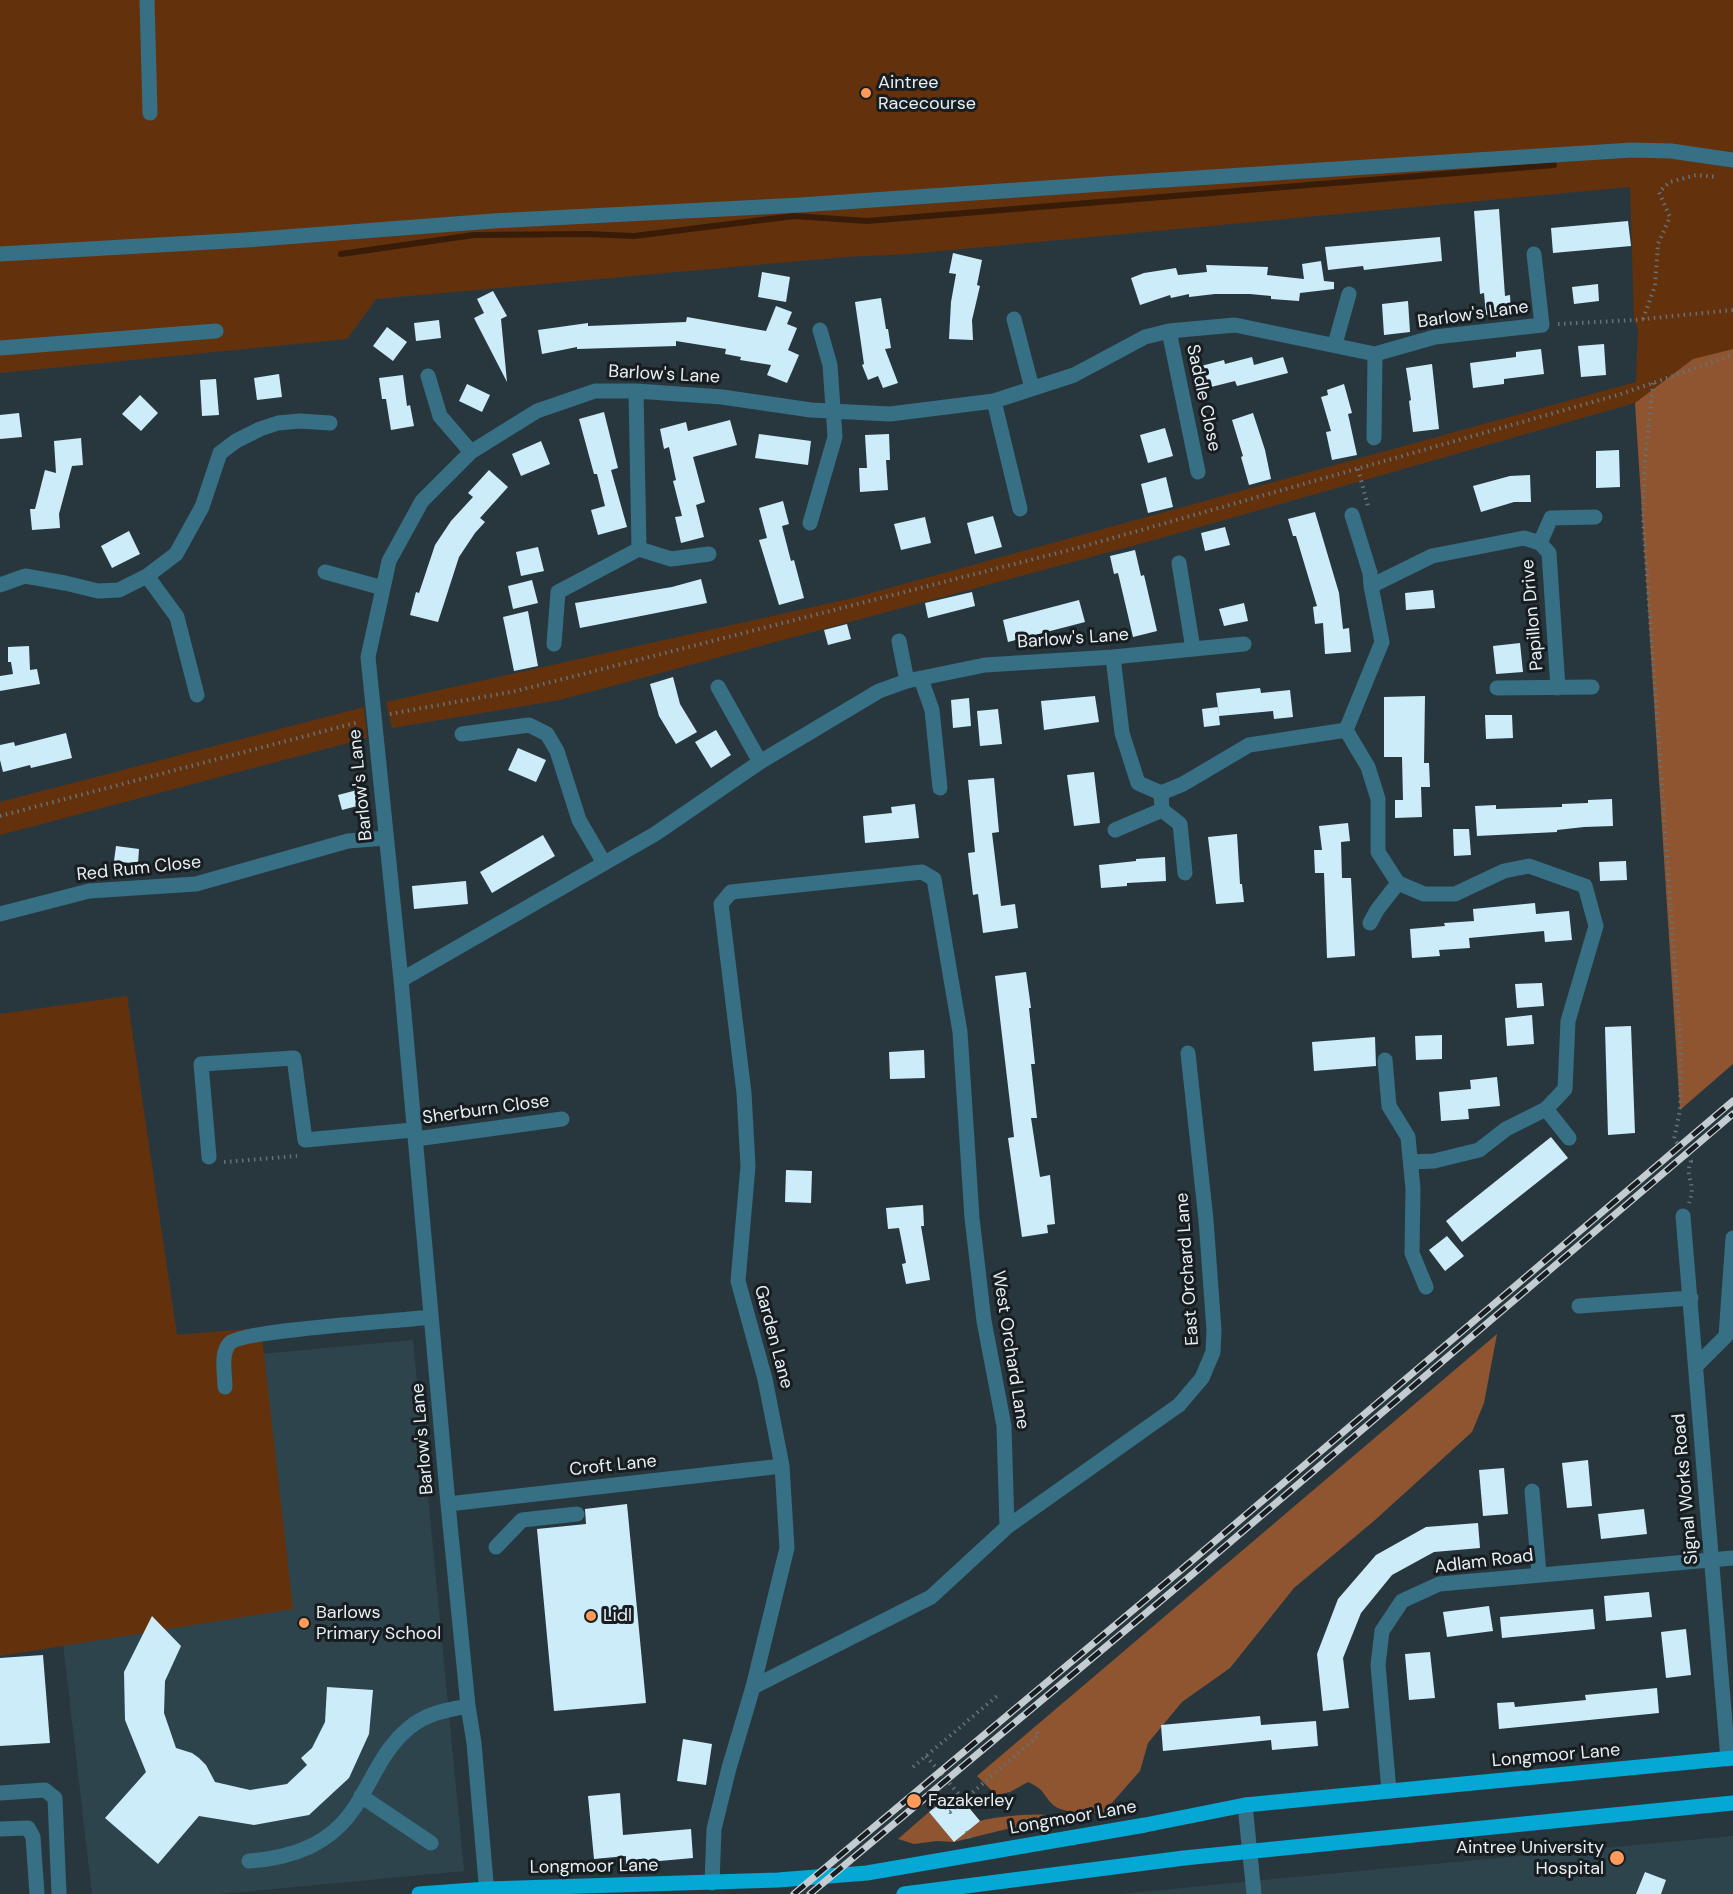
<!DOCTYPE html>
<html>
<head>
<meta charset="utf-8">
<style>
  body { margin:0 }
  canvas { display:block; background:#28373d }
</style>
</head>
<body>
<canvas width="1733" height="1894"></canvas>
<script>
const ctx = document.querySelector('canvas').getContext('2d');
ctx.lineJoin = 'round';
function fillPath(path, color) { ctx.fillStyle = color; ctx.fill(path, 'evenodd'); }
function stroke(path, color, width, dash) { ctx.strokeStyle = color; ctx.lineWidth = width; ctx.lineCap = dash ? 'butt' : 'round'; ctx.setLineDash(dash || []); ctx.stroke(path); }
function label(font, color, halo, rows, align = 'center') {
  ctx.font = font + ' "DM Sans",sans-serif'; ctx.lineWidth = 6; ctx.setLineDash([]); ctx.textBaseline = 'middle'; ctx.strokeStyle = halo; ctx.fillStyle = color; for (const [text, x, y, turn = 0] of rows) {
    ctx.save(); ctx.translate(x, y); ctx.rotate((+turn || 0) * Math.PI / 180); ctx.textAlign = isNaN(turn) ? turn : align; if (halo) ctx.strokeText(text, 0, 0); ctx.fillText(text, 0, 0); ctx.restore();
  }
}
fillPath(new Path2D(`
  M413,1340L464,1871L220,1894H92L62,1635L251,1355Z
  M1733,1836V1894H1122L1253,1881Z`), '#2e444c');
fillPath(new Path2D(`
  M0,0H1733V349L1693,359L1635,403L1147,542L560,700L392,728L386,702L853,598L1636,382L1638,328L1634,320L1630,187L908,254L845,257L376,299L347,339L0,373Z
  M364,707L367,738L0,835V802Z
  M127,996L177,1335L261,1328L293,1609L0,1656V1014Z`), '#64310d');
fillPath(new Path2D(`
  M1733,349V1064L1680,1110L1635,403L1693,359Z
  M1497,1334L1484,1403L1472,1432L1375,1520L1294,1588L1230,1668L1182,1702L1148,1743L1140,1771L1103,1813C1090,1813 1062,1814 1052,1804C1041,1792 1046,1791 1028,1782L1010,1792L996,1795L977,1776Z
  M929,1812L955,1842C962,1836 972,1824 980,1821C991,1817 1036,1813 1047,1815L1039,1826L1011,1828L954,1842L937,1841L914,1844L898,1839Z`), '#8e5530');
stroke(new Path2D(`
  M341,254L474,235L587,234L634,236L794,216L867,221L1554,165`), '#391c08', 6);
fillPath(new Path2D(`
  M1499,209L1505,296L1510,295L1511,313L1486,315L1484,293L1480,294L1474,211Z
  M1628,221L1631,246L1553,253L1551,228Z
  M1440,237L1442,261L1364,270L1363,266L1328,270L1325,247Z
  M953,253L982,260L977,285L980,286L972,320L973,340L949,339L951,302L956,274L949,273Z
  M1321,261L1324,281L1334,282V289L1300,293L1299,301L1271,299V296L1250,294H1215L1189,297V294L1171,298L1170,295L1140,305L1131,278L1144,273L1176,268L1178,275L1207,272L1206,265L1268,267L1267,275L1304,279L1302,264Z
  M762,272L790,277L786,302L758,297Z
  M1598,284L1599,301L1574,304L1572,287Z
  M493,291L507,316L501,319L507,382L474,318L484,313L477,299Z
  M881,298L886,329H888L891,348L885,349L898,383L883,388L878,376L868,380L862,365L864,364L855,302Z
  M1408,301L1410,332L1384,335L1382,304Z
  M776,306L792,312L787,324L797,328L788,350L799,355L787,383L767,375L771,365L740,360L741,357L725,354L726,349L676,341V346L577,349V347L542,354L538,330L588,323V326L686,322L687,317L766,331Z
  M439,320L441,338L416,341L414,323Z
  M387,327L407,342L393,361L373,346Z
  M1604,344L1606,375L1581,377L1578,346Z
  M1541,349L1544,374L1504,379V384L1473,388L1470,363L1516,357V352Z
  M1252,357L1254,365L1283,357L1288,373L1237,386L1235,381L1207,388L1201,366L1224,360L1225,364Z
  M1432,364L1439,429L1413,432L1409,401L1411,400L1406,368Z
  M279,374L282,397L257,400L254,378Z
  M403,375L407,406L410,405L414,426L391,430L386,399H382L379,378Z
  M216,379L219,415L202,416L200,380Z
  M467,384L490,395L482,412L459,401Z
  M1344,384L1352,413L1348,414L1357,455L1332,460L1326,432L1331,431L1321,397L1328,395L1327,390Z
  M140,395L158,413L141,431L122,414Z
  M604,412L618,468L611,470L627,527L598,535L591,510L605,506L597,474H594L579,419Z
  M19,413L22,437L0,439V415Z
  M1253,413L1265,450L1271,479L1249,485L1241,457L1243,456L1232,420Z
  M730,420L737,445L693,457L705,502L696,505L704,537L681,543L675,517L682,516L673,481L676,480L669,447L664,449L660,429L686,422L688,431Z
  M1165,428L1173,456L1148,463L1140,435Z
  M759,434L811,441L808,465L755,458Z
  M889,434L890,460H886L888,490L860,492L859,468H867L865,435Z
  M81,438L83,465L72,466L59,514L60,528L32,530L30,509H35L45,470L56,473L54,441Z
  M541,441L550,464L521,476L512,454Z
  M1619,450L1620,487L1596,488V451Z
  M489,470L508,487L480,518L485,522L475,533L459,557L438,622L410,615L416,592L419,593L435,545L451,521L473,497L468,493Z
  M1530,475L1531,502H1514L1481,512L1473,486L1510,476Z
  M1166,477L1173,507L1148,513L1141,484Z
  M783,501L789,524L782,526L791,561L794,560L804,598L779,605L759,540L767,538L759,508Z
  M1315,512L1339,593L1343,629L1349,628L1351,652L1325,654L1323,623L1315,624L1313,607L1317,606L1296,536H1293L1288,519Z
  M993,516L1002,547L975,554L967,523Z
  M925,517L931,543L901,550L894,524Z
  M1225,527L1230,545L1205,551L1201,533Z
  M129,531L140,554L112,568L101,546Z
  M538,547L544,571L521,576L516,552Z
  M1135,550L1141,576L1144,575L1157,631L1133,637L1118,573L1114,574L1110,556Z
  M701,579L707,603L580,628L575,603L672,587Z
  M532,580L538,603L513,609L508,586Z
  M1433,590L1435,608L1406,610L1405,593Z
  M972,592L975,606L928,618L925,603Z
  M1079,600L1085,622L1008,642L1003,620Z
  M1244,603L1248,621L1224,626L1219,609Z
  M528,611L538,666L514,671L503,617Z
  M847,624L851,639L828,645L824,630Z
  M1520,643L1523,672L1496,674L1493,646Z
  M29,646L30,670L37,669L40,684L0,691V676L13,674L11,662H8V647Z
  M673,677L680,704L697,732L676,744L659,716L650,684Z
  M1260,688L1261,693L1290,690L1293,717L1274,719L1273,711L1219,716L1216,693Z
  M1095,696L1099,722L1044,730L1041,701Z
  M1425,696L1424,763H1429L1430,787H1421L1422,817L1395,818V800H1403L1402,757H1384V697Z
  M969,698L971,726L953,728L951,700Z
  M1218,707L1220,725L1204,727L1202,709Z
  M998,709L1002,744L980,746L977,711Z
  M1485,715H1512L1513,738L1486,739Z
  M716,730L731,755L711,768L695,742Z
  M66,733L72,758L31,768L30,765L3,772L0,760V745L14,742L15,746Z
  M518,748L546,760L536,782L508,770Z
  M1094,772L1100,823L1074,826L1067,775Z
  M994,778L999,832L992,833L1001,906L1015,904L1018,928L983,933L978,894L973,895L968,853L975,852L968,780Z
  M361,789L365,804L342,810L338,795Z
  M1612,799L1613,826L1584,827L1557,830V832L1477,836L1475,806L1496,805V809L1562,807V804L1588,803V800Z
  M915,804L919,838L865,843L863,816L892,813L891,807Z
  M1348,823L1350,841L1341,842L1342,878H1351L1355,956L1327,958L1324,873H1315L1314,850H1322L1319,826Z
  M1453,829H1469L1471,855L1454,856Z
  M1237,834L1240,884H1242L1244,902L1216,904L1208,837Z
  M543,835L555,856L492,893L480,872Z
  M116,846L139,849L138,864L114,861Z
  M1165,857L1166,881L1127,883V886L1101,888L1099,865L1136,861V859Z
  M1626,861L1627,880L1600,881L1599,862Z
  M466,881L468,904L414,909L412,886Z
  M1535,903L1536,914L1569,911L1572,940L1545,942L1544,931L1469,938L1470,948L1439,950L1440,956L1412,958L1410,929L1445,926L1444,923L1474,921L1473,909Z
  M1026,972L1031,1008H1029L1035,1064H1031L1037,1118H1031L1040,1177L1050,1175L1055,1224L1047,1225L1048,1233L1022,1237L1008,1138L1014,1137L995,976Z
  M1542,983L1544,1006L1517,1008L1515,984Z
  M1532,1015L1534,1044L1507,1046L1505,1018Z
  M1631,1026L1635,1133L1608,1135L1605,1027Z
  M1442,1035V1059L1416,1060L1415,1036Z
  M1375,1037L1376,1066L1314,1071L1312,1042Z
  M924,1050L925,1078L890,1079L889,1052Z
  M1497,1077L1500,1106L1468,1109L1469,1119L1441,1121L1439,1092L1471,1089L1470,1080Z
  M1551,1137L1568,1158L1462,1242L1446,1221Z
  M786,1170L812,1171L811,1203L785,1202Z
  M923,1205L924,1226H921L930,1280L906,1284L902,1264L906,1263L899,1228L888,1229L886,1208Z
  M1447,1236L1464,1256L1445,1271L1429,1250Z
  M1588,1460L1592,1506L1567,1508L1562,1463Z
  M1504,1468L1508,1514L1483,1516L1479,1470Z
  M627,1504L646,1703L554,1711L537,1529L586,1524L585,1509Z
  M1644,1509L1647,1534L1601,1539L1598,1514Z
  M1478,1523L1480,1548L1434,1552L1392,1575L1361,1613L1343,1658L1349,1708L1323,1711L1317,1654L1338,1599L1376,1555L1426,1527Z
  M1649,1592L1652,1617L1606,1621L1604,1596Z
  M1489,1606L1493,1631L1447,1637L1443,1612Z
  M1593,1609L1595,1629L1502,1638L1500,1617Z
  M152,1616L181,1646L165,1681L164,1713L176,1748L192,1753L199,1758L206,1765L215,1782L250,1790L287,1784L307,1765L301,1758L312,1748L325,1722L327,1687L373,1690L369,1734L349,1778L309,1815L254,1825L199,1816L158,1864L105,1818L146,1772L125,1720L124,1672Z
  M1686,1629L1691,1675L1666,1678L1661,1632Z
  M1430,1652L1435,1698L1409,1700L1405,1654Z
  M43,1655L50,1743L0,1746V1658Z
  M1657,1688L1659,1713L1499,1729L1497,1703L1514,1702L1515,1707L1586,1700L1585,1695Z
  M1260,1716L1261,1725L1316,1721L1318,1746L1272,1750L1271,1740L1163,1751L1161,1725Z
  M683,1739L712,1744L706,1785L677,1781Z
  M620,1793L623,1835L691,1829L693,1858L626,1864V1856L594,1859L588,1796Z
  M948,1797L954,1804L961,1798L980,1821L954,1842L929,1812Z
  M1645,1872L1666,1880L1661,1894H1636Z`), '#cdecf9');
stroke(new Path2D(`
  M1643,319L1655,286L1658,244L1670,217L1659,192L1670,182L1696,175L1717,177
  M1558,324L1634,320L1733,310
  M1653,383L1645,460L1643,519L1681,1053L1680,1110L1674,1139L1691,1161C1684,1179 1697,1182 1689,1203
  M1358,469L1368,506
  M390,714L516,691L1081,547L1621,394L1733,355
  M0,816L359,722
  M224,1162L297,1156
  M926,1756L964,1800
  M913,1767L997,1696L998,1698
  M933,1807L940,1801L950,1812L1039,1735L1034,1728
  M967,1831L970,1840`), '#657277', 4, [1.5, 4.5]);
stroke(new Path2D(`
  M147,0L150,113
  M0,254L246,240L493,221L800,205L1118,183L1632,150L1671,151L1733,160
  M1014,319L1032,388
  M1169,331L1198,472
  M1335,344L1349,294
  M0,348L216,331
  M428,376L440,416L471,452
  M994,401L1020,509
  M1374,438L1375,354
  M1352,515L1370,573L1371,586
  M810,523L835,437L830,365L820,330
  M1540,543L1551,518L1595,517
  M639,549L671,559L709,554
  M1179,563L1193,649
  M325,572L383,588
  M147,576L177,617L197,695
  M0,585L25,576L65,583L98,591L119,590L147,576L176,554L202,507L220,453L236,441L260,429L278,423L300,421L330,423
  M899,641L907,681
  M554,644L558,592L639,549L636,391
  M1113,657L1122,733L1138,783L1161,793L1183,784L1249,745L1346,730L1382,642L1371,586L1432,556L1524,538L1540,543L1549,553L1558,688
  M921,679L932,710L940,788
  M718,687L760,762
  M1497,688L1592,687
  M1346,730L1368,767L1378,799V852L1398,883L1424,894H1455L1504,871L1529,866L1585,886L1596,926L1568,1021L1565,1089L1546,1109L1506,1129L1479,1150L1434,1161L1411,1162
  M462,734L529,725L547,734L557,751L579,820L604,863
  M1161,793L1162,810L1180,824L1185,873
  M1115,830L1162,810
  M0,914L89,891L196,884L348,841L386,838
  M1370,923L1377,910L1398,883
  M401,980L655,834L760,762L879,691L907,681L985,665L1113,657L1244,644
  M1385,1060L1389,1106L1408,1137L1413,1189L1412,1253L1426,1287
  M1546,1109L1569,1138
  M416,1139L562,1119
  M209,1157L201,1064L294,1058L305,1140L413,1130
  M1683,1216L1728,1759
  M1579,1306L1691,1298
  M1696,1366L1726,1336L1733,1238
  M225,1387C225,1374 220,1353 230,1343C243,1330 401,1321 431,1317
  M1532,1491L1539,1574
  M448,1504L782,1466
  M1007,1527L1179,1405L1202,1378L1213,1352L1214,1330L1206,1220L1188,1053
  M496,1547L522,1520L577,1514
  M1389,1791L1378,1665L1382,1631L1402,1601L1439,1584L1733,1558
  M0,1793L45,1790L55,1798L59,1894
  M361,1796L431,1843
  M1245,1805L1254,1894
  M0,1829L28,1828L33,1837L37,1894
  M249,1861C292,1858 330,1845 355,1807C373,1779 383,1749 409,1728C426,1713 447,1710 468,1706
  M712,1883L714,1829L729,1768L753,1687L787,1548L782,1466L765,1379L738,1281L748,1166L744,1093L721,904L731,892L922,872L934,879L960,1032L972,1218L984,1321L1004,1426L1007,1527L931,1597L753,1687
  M487,1894L474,1743L468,1706L448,1504L401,980L368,657L389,561L422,501L471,452L537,411L595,391H636L722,397L811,410L890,414L994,401L1074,375L1145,337L1169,331L1235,325L1375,354L1435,337L1542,325L1534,254`), '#376f85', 15);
stroke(new Path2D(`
  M419,1894L487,1889L778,1880L867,1873L1145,1825L1245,1805L1733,1758
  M904,1894L1184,1858L1733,1803`), '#05a8d5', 15);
const rail = new Path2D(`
  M794,1894L1181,1570L1733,1101
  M810,1894L1188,1578L1733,1114`);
stroke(rail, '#c3cdd1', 7);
stroke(rail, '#171d20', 4.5, [14]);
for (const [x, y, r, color] of [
  [866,93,6,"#ff9b5a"],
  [591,1616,6,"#ff9b5a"],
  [304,1623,6,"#ff9b5a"],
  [914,1801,8,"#ff9b5a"],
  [1617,1858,8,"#ff9b5a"]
]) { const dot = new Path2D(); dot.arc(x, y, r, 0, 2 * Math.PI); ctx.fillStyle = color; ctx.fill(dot); stroke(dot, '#171d20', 2); }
label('18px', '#e6eff3', '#171d20', [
  ["Aintree",878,83],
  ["Racecourse",878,104],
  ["Barlows",316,1613],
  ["Primary School",316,1634],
  ["Lidl",603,1616],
  ["Fazakerley",928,1801],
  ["Aintree University",1604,1848,"right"],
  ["Hospital",1604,1869,"right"]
], 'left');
label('18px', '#e6eff3', '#171d20', [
  ["Barlow's Lane",1473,315,-8],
  ["Barlow's Lane",664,375,3],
  ["Saddle Close",1203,398,78],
  ["Papillon Drive",1533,615,-95],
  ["Barlow's Lane",1073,639,-4],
  ["Barlow's Lane",361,785,-96],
  ["Red Rum Close",139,869,-6],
  ["Sherburn Close",486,1110,-8],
  ["East Orchard Lane",1188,1269,-94],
  ["Garden Lane",773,1337,75],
  ["West Orchard Lane",1010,1350,81],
  ["Barlow's Lane",423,1439,-95],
  ["Croft Lane",613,1466,-6],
  ["Signal Works Road",1686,1489,-95],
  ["Adlam Road",1484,1562,-7],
  ["Longmoor Lane",1556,1756,-5],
  ["Longmoor Lane",1073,1818,-10],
  ["Longmoor Lane",594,1867,-1]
]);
</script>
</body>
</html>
